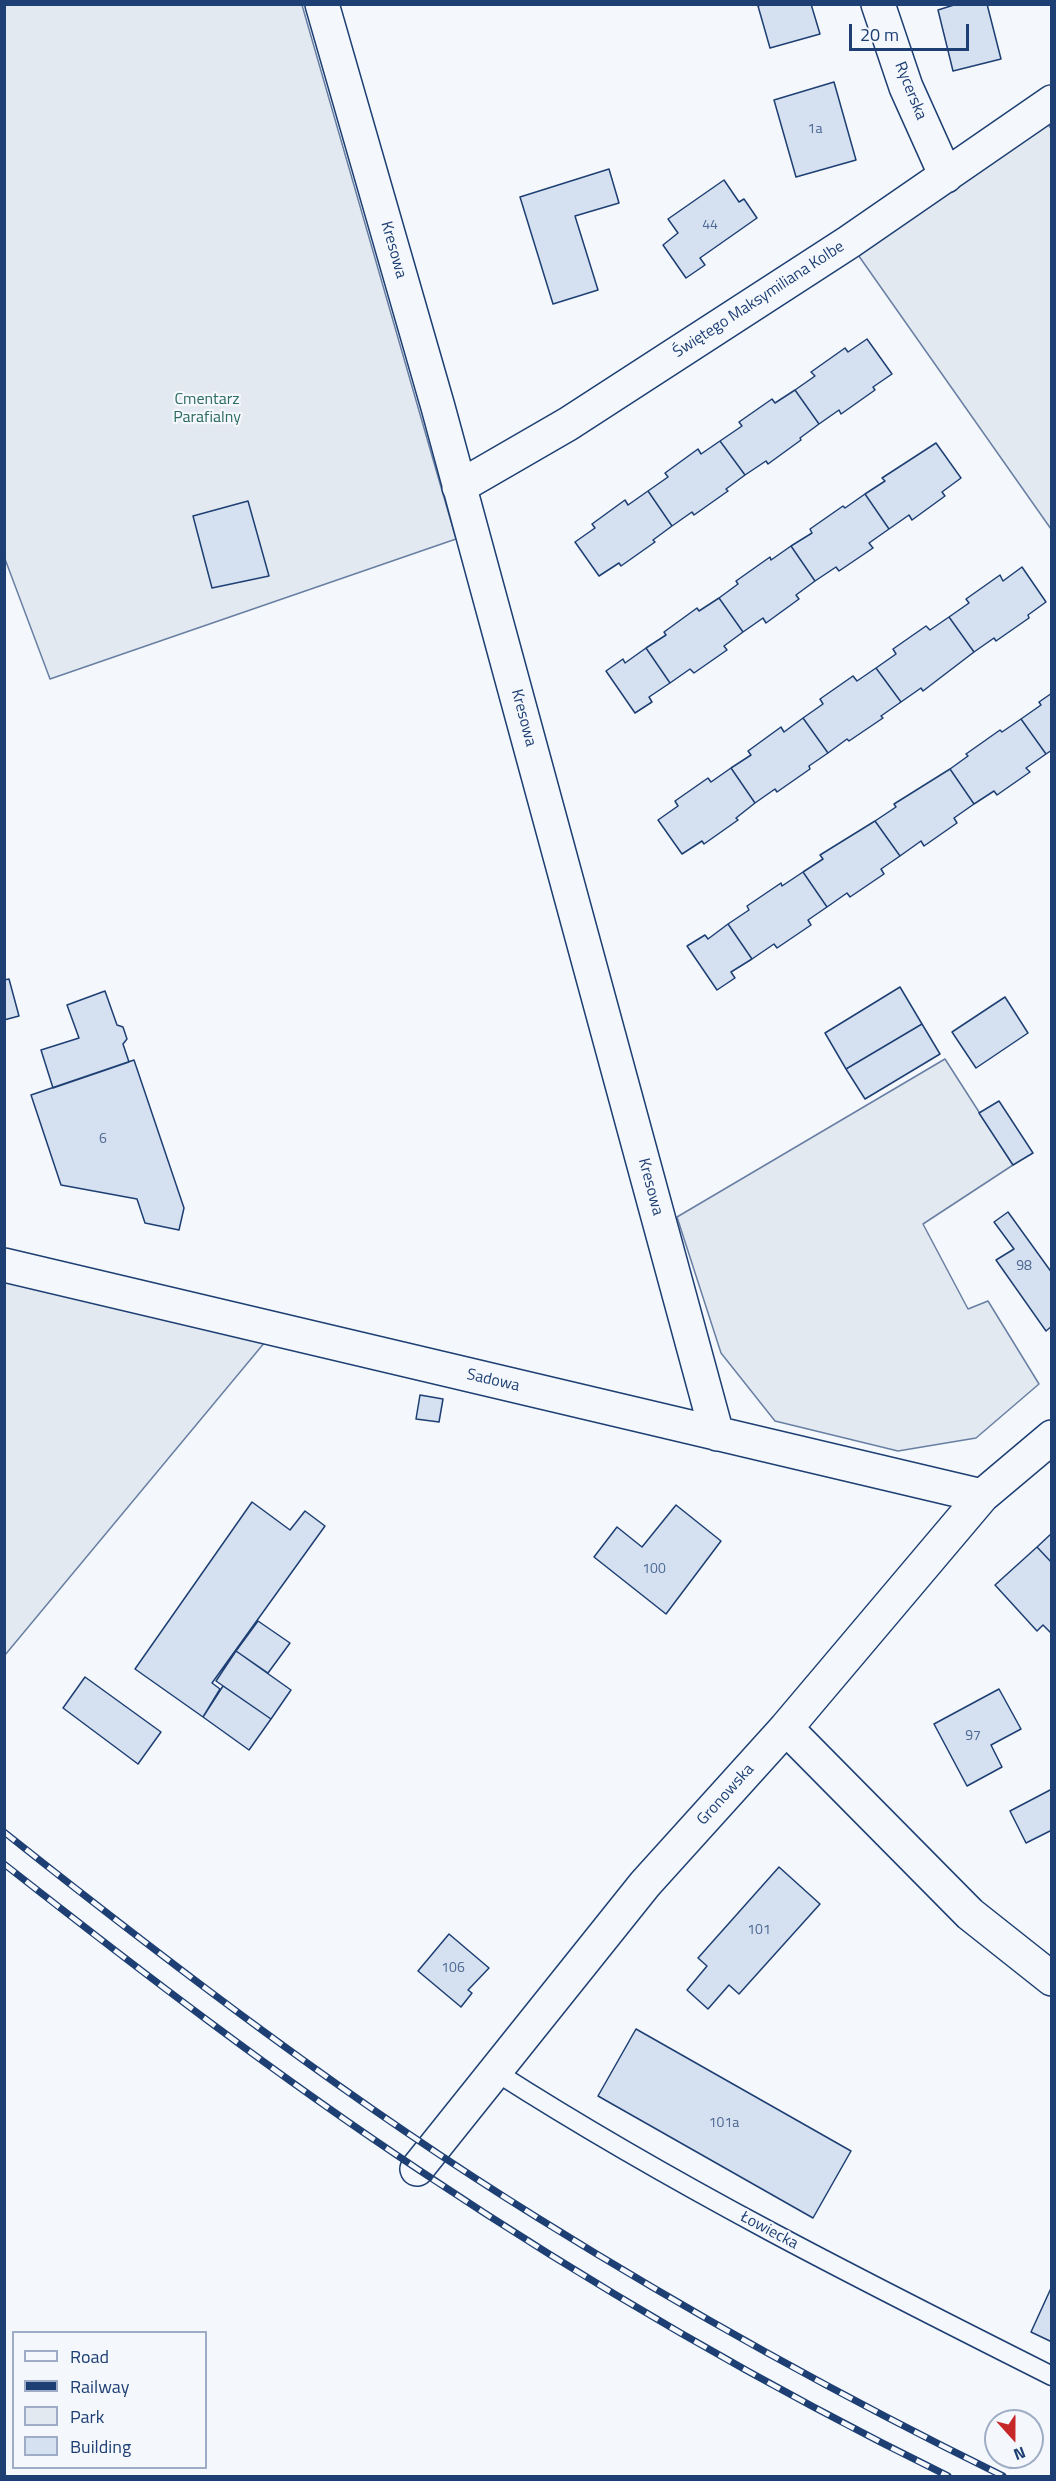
<!DOCTYPE html>
<html>
<head>
<meta charset="utf-8">
<style>
  body { margin:0 }
  #map { position:relative; width:1056px; height:2481px; overflow:hidden; background:#f4f7fb; font-family:"Titillium Web",sans-serif }
  canvas { display:block }
  .frame { position:absolute; inset:0; border:6px solid #1d3f73; pointer-events:none }
  .legend { position:absolute; left:12px; top:2331px; width:195px; height:138px; box-sizing:border-box; background:#f4f7fb; border:2px solid #9eadc5; margin:0; padding:8px 10px; list-style:none; font-size:18px; color:#1d3f73 }
  .legend li { display:flex; align-items:center; gap:12px; height:30px }
  .legend b { width:30px; border:2px solid #9eadc5 }
  .north { position:absolute; left:984px; top:2409px; width:60px; height:60px; box-sizing:border-box; background:#f4f7fb; border:2px solid #9eadc5; border-radius:50%; rotate:159deg; font-size:16px; font-weight:700; line-height:24px; text-align:center; color:#1d3f73 }
  .north::after { content:''; display:block; margin:auto; width:21px; height:27px; background:#c62828; clip-path:polygon(50% 0,100% 100%,50% 72%,0 100%) }
  .scale { position:absolute; left:849px; top:24px; width:120px; height:27px; box-sizing:border-box; border:3px solid #1d3f73; border-top:0; padding-left:8px; font-size:18px; line-height:21px; white-space:nowrap; color:#1d3f73; -webkit-text-stroke:4px #f4f7fb; paint-order:stroke }
</style>
</head>
<body>
<div id="map">
<canvas width="1056" height="2481"></canvas>
<div class="frame"></div>
<ul class="legend">
<li><b style="height:8px;background:#f4f7fb"></b>Road</li>
<li><b style="height:8px;background:#1d3f73"></b>Railway</li>
<li><b style="height:16px;background:#e3e9f0"></b>Park</li>
<li><b style="height:16px;background:#d5e0f0"></b>Building</li>
</ul>
<div class="north">N</div>
<div class="scale">20 m</div>
</div>
<script>
const ctx = document.querySelector('canvas').getContext('2d');
ctx.lineJoin = 'round';
function fillPath(path, color) { ctx.fillStyle = color; ctx.fill(path, 'evenodd'); }
function stroke(path, color, width, dash) { ctx.strokeStyle = color; ctx.lineWidth = width; ctx.lineCap = dash ? 'butt' : 'round'; ctx.setLineDash(dash || []); ctx.stroke(path); }
function label(font, color, halo, rows, align = 'center') {
  ctx.font = font + ' "Titillium Web",sans-serif'; ctx.lineWidth = 4.5; ctx.setLineDash([]); ctx.textBaseline = 'middle'; ctx.strokeStyle = halo; ctx.fillStyle = color; for (const [text, x, y, turn = 0] of rows) {
    ctx.save(); ctx.translate(x, y); ctx.rotate((+turn || 0) * Math.PI / 180); ctx.textAlign = isNaN(turn) ? turn : align; if (halo) ctx.strokeText(text, 0, 0); ctx.fillText(text, 0, 0); ctx.restore();
  }
}
const green = new Path2D(`
  M5,5H302L456,539L50,679L5,559Z
  M1039,111L1052,130L1051,529L849,242Z
  M945,1059L1013,1165L923,1224L968,1309L988,1301L1039,1384L976,1438L898,1451L775,1421L721,1353L677,1217Z
  M5,1265L275,1330L5,1655Z`);
fillPath(green, '#e3e9f0');
stroke(green, '#687fa3', 1.5);
const building = new Path2D(`
  M763,4H811L820,34L770,48L758,6Z
  M957,4H987L1001,59L953,71L938,10Z
  M834,82L856,160L796,177L774,100Z
  M609,169L619,203L575,216L598,290L553,304L520,197Z
  M724,180L739,202L744,199L757,218L700,258L705,265L686,278L663,245L678,233L668,219Z
  M867,339L892,374L873,387L875,390L841,414L839,410L819,424L795,390L815,376L811,372L845,348L848,352Z
  M795,390L819,424L800,438L801,440L768,464L766,461L745,475L720,441L742,426L739,422L772,399L775,403Z
  M720,441L745,475L726,489L728,491L694,515L692,512L672,526L648,491L668,477L665,473L698,449L701,454Z
  M936,443L961,478L942,492L945,496L912,520L909,515L889,529L865,494L885,481L882,478Z
  M648,491L672,526L653,540L655,542L621,566L619,563L599,576L575,542L595,528L592,524L625,500L628,505Z
  M865,494L889,529L869,543L873,548L839,571L836,567L815,581L791,546L812,533L810,529L843,506L845,508Z
  M248,501L269,576L212,588L193,516Z
  M791,546L815,581L796,595L799,599L766,623L763,618L743,632L719,598L738,584L736,581L770,557L771,560Z
  M1022,567L1046,602L1028,615L1029,618L996,641L994,638L974,652L949,617L969,603L966,599L1000,575L1003,581Z
  M719,598L743,632L724,646L727,650L694,673L690,669L670,683L646,648L666,635L664,632L697,608L699,611Z
  M949,617L974,652L923,691L921,688L901,702L876,668L896,654L893,649L926,626L930,630Z
  M646,648L670,683L649,697L652,702L635,713L606,671L623,659L625,663Z
  M876,668L901,702L881,716L883,718L849,741L847,739L828,753L803,718L823,704L820,699L853,676L857,681Z
  M1052,693V750L1046,754L1021,719L1041,705L1039,702Z
  M803,718L828,753L809,766L810,769L777,792L775,789L755,803L731,768L751,755L748,751L781,727L784,732Z
  M1021,719L1046,754L1026,768L1030,772L997,795L994,791L974,804L950,769L968,756L966,754L1000,730L1002,732Z
  M731,768L755,803L736,818L738,820L704,844L702,841L682,854L658,820L678,806L675,801L708,778L711,782Z
  M950,769L974,804L954,818L957,823L924,846L921,841L900,856L875,821L896,807L894,804Z
  M875,821L900,856L881,869L884,874L850,897L847,893L827,907L803,872L823,859L820,855Z
  M803,872L827,907L808,920L811,925L777,948L774,944L752,959L728,924L749,910L747,906L781,883L782,886Z
  M728,924L752,959L731,972L735,978L717,990L687,946L705,935L708,939Z
  M9,979L19,1016L4,1020V980Z
  M900,987L922,1024L846,1069L825,1033Z
  M105,991L117,1025L123,1027L127,1039L123,1044L129,1062L53,1088L41,1050L79,1038L67,1005Z
  M1005,997L1028,1033L976,1068L952,1032Z
  M922,1024L940,1054L865,1099L846,1069Z
  M134,1060L184,1208L179,1230L145,1223L137,1199L61,1185L31,1095Z
  M999,1101L1033,1153L1013,1165L979,1113Z
  M1008,1212L1052,1273V1326L1046,1331L996,1260L1014,1249L994,1222Z
  M420,1395L443,1399L439,1422L416,1419Z
  M252,1502L290,1530L305,1511L325,1526L212,1683L220,1689L203,1717L135,1669Z
  M676,1505L721,1541L666,1614L594,1557L617,1527L642,1547Z
  M1052,1533V1563L1037,1547Z
  M1037,1547L1052,1563V1634L1043,1625L1037,1631L995,1585Z
  M258,1621L290,1643L268,1673L236,1651Z
  M236,1651L291,1690L271,1719L216,1681Z
  M85,1677L161,1732L138,1764L63,1708Z
  M223,1686L271,1719L249,1750L203,1717Z
  M999,1689L1021,1729L991,1745L1002,1767L967,1786L934,1724Z
  M1052,1789V1830L1026,1843L1010,1811Z
  M779,1867L820,1904L739,1994L729,1985L708,2009L687,1990L707,1966L698,1958Z
  M449,1934L489,1968L468,1990L472,1993L461,2007L418,1971Z
  M636,2029L851,2151L813,2218L598,2096Z
  M1052,2286V2342L1031,2332Z`);
fillPath(building, '#d5e0f0');
stroke(building, '#1d3f73', 1.5);
const lane = new Path2D(`
  M496,2072C674,2186 863,2281 1052,2376`);
const street = new Path2D(`
  M322,4L438,407L717,1434
  M878,4L906,87L946,176
  M459,487L568,424L849,242L1052,102
  M4,1265L982,1496
  M786,1728L970,1914L1052,1979
  M417,2169L645,1884L786,1728L982,1496L1052,1437`);
stroke(lane, '#1d3f73', 21);
stroke(street, '#1d3f73', 36);
stroke(lane, '#f4f7fb', 18);
stroke(street, '#f4f7fb', 33);
const rail = new Path2D(`
  M4,1832C174,1967 354,2104 538,2218C689,2312 844,2398 1003,2476
  M4,1864C139,1970 276,2075 419,2170C588,2283 765,2386 948,2476`);
stroke(rail, '#1d3f73', 7);
stroke(rail, '#f4f7fb', 4.5, [14]);
label('14px', '#4b6792', null, [
  ["1a",815,130],
  ["44",710,226],
  ["6",103,1140],
  ["98",1024,1267],
  ["100",654,1570],
  ["97",973,1737],
  ["101",759,1931],
  ["106",453,1969],
  ["101a",724,2124]
]);
label('16px', '#1d3f73', '#f4f7fb', [
  ["Rycerska",910,91,68],
  ["Kresowa",393,250,74],
  ["Świętego Maksymiliana Kolbe",759,300,-33],
  ["Kresowa",523,718,75],
  ["Kresowa",650,1187,75],
  ["Sadowa",493,1381,13],
  ["Gronowska",726,1795,-48],
  ["Łowiecka",769,2231,28]
]);
label('16px', '#2c6c60', '#f4f7fb', [
  ["Cmentarz",207,400],
  ["Parafialny",207,418]
]);
</script>
</body>
</html>
